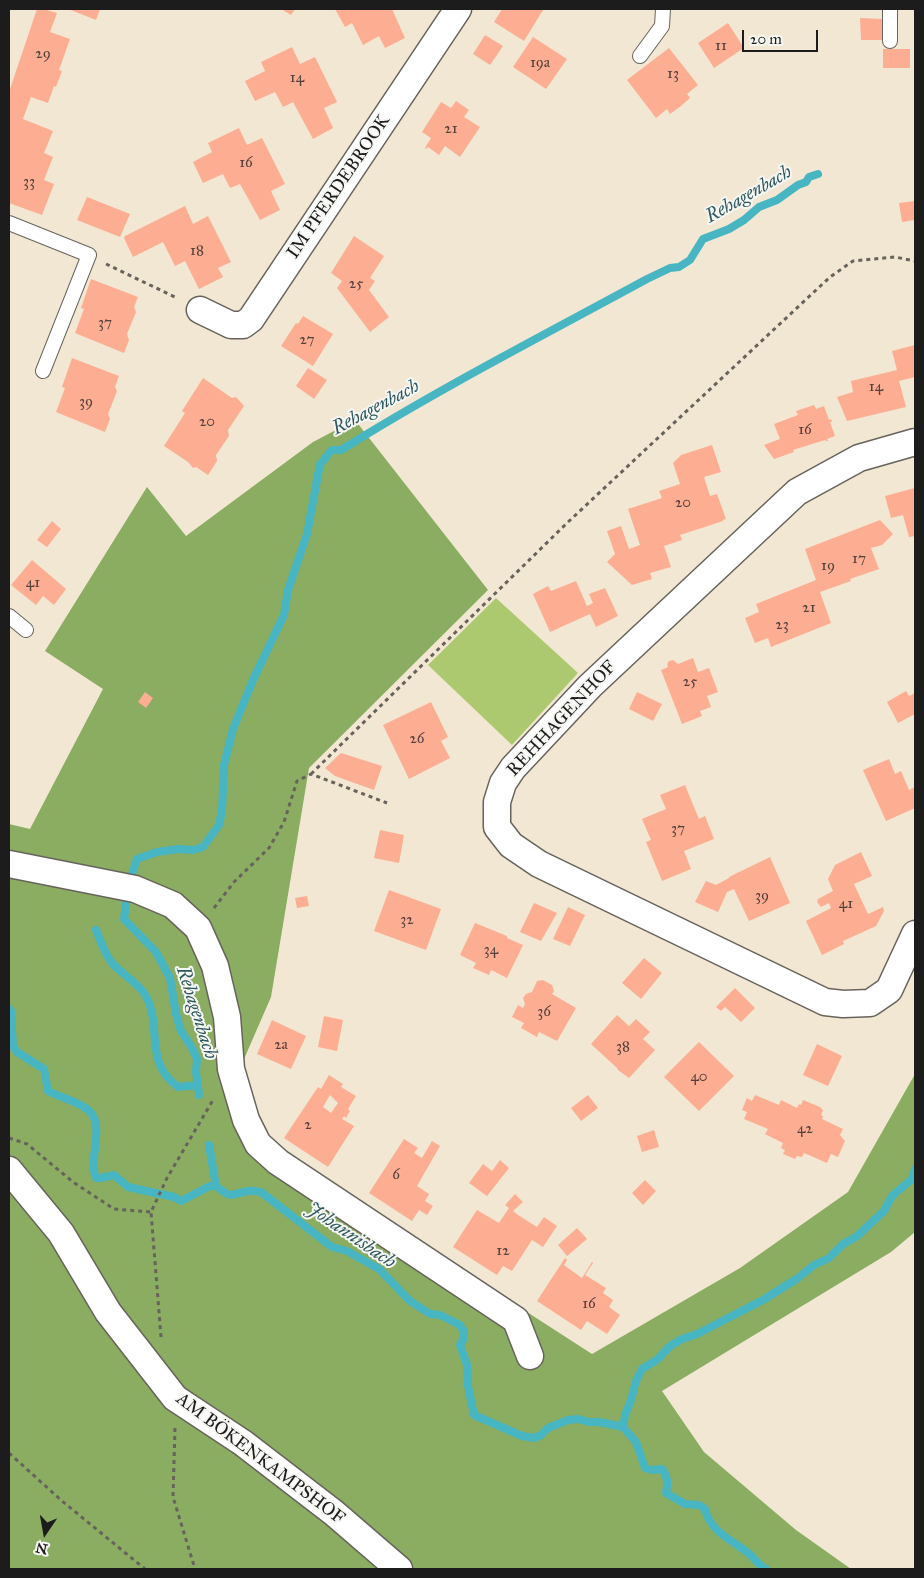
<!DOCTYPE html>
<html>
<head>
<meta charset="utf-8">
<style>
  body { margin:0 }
  #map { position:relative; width:924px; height:1578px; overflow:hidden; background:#f2e7d2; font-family:"IM FELL Great Primer",serif }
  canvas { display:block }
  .frame { position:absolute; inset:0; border:10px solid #1c1c1c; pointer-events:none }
  .north { position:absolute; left:20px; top:1508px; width:50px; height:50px; -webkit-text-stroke:4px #f6f6f2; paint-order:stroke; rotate:192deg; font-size:14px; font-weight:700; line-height:20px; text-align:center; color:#1c1c1c }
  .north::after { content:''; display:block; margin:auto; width:18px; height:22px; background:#1c1c1c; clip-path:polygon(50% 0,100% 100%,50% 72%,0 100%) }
  .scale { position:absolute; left:742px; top:30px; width:76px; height:22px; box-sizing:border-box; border:2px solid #1c1c1c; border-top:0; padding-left:6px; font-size:15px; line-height:18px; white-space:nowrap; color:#1c1c1c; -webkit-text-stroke:4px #f6f6f2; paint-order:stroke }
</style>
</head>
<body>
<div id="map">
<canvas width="924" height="1578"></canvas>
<div class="frame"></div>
<div class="north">N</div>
<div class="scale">20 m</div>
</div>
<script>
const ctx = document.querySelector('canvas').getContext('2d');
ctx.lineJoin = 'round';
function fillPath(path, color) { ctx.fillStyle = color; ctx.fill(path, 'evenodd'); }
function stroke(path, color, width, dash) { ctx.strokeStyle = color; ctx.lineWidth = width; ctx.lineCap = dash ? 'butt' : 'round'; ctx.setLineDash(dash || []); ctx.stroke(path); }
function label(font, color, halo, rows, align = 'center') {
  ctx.font = font + ' "IM FELL Great Primer",serif'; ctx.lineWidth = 4; ctx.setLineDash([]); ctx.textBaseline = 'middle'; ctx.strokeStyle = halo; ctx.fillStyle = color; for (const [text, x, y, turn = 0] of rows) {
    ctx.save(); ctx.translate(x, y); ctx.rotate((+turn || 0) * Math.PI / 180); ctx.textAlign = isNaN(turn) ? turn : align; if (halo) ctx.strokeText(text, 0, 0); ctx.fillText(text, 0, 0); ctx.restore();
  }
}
fillPath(new Path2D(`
  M496,598L578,673L512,745L428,665Z`), '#adc96f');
fillPath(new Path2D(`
  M355,420L488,590L309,768L271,997L241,1066L244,1091L276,1150L592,1354L740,1268L848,1192L915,1074V1232L891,1252L662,1391L704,1452L796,1530L851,1569H9V824L30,829L103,689L45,651L147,487L186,536L313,442Z`), '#8aad62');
stroke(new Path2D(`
  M132,874L137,859L157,852L178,849L193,850L203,847L219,825L222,811L224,765L233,729L253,680L284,615L288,590L307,534L320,464C325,460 327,454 332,450H341C440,388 544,335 647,279L670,268L679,267L690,260L703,239L729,229L744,220L759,207L777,200L798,185L806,182L809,177L818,174
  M127,896L124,919L156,952L170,978L176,1014L181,1031L192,1048L197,1059L196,1072L199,1095
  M96,930C101,941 105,956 113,964C121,973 138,984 144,993C164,1024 142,1061 178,1087L198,1085
  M9,1009L11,1011L13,1046L17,1052L44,1069L48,1091C60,1097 73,1100 84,1107C109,1121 87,1157 96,1178H101L114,1175L128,1187L174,1197L181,1201L210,1186H216C234,1201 231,1193 249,1191C253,1190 258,1192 261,1192L332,1247L347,1251L379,1269L410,1301L430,1314L440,1315L460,1325L464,1332L463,1340L460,1345L467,1365L468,1386L474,1415L522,1436L534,1438L541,1435L548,1428L568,1420L578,1419L589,1422H599L623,1427L636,1442L645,1468L652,1470L662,1469C668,1477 668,1483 666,1493L685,1504L699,1505L705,1509C710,1532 731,1539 748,1553C755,1558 758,1566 766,1569
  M209,1145L216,1186
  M623,1427L625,1415L631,1400L636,1381L642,1369L658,1359L670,1346L682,1339L697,1334L763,1300L798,1278L814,1265L829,1258L843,1244L856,1237L884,1211L892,1196L912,1179L915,1169`), '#47b5c2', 8);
fillPath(new Path2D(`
  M37,9H43L57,13L50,32L70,39L59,70L62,71L56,87L54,86L48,103L31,97L23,119L53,131L44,153L53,157L44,180L54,184L42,215L9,203V92Z
  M68,9H100L96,20Z
  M281,9H295L291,15Z
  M335,9H392L405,38L385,48L379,36L363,45L352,23L345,27Z
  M502,9H541L543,10L524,41L494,22Z
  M860,18L882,19V40H861Z
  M728,23L744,48L714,68L698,43Z
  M485,35L503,46L490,65L473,54Z
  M533,37L567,59L546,89L513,67Z
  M292,47L300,64L315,57L337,102L324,108L333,128L313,139L293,102L283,107L275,92L255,101L245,81L265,71L261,62Z
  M669,48L698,85L687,94L690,98L681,106L670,114L667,109L656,118L627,80Z
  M883,49H910V68H883Z
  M456,101L469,110L464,117L480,127L460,157L445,146L439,155L428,147L426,149L425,148L431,138L422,132L441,102L451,108Z
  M239,128L247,145L262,138L285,184L271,191L280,210L260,220L240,184L230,188L223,174L203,183L193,162L212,152L208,143Z
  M87,197L130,214L120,237L77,220Z
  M915,201V220L902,222L899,203Z
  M185,206L193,224L208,216L231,262L218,268L223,277L199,289L185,261L175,266L163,242L133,257L124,238L125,236Z
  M354,236L384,256L370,278L375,281L369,290L389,317L370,332L337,288L342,281L331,273Z
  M91,279L138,297L134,307L136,312L127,334L129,340L124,353L75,333L84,309L81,308Z
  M303,316L333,334L313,366L281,346L296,323L298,324Z
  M915,345V377L899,381L906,407L847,421L837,397L853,392L851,381L897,370L892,351Z
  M72,358L119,376L115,387L117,391L108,414L110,419L105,432L56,412L65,388L62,387Z
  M308,368L327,380L314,399L296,386Z
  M203,378L232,398L236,397L244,406L228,430L229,436L216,455L217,461L208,475L196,467L193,468L188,462L164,446L185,413L182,411Z
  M814,405L816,409L824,406L829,420L831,419L832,422H830L835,436L827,439L828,441H826L825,440L793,450L794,452L774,459L764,445L780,439L774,424L798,415L796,411Z
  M712,445L721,472L704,477L710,496L717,494L726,519L723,520V521L680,535L682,540L664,546L671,567L650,573L652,579L632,585L607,562L615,554L607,531L621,526L629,549L640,545L628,509L662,498L659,491L680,484L673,463L681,455Z
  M915,488V536L909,537L903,515L891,518L885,496Z
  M880,520L893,534L882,545L871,548L879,569L850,579L851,581L820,592L831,623L771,647L768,638L755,643L745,618L759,612L756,604L816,580L805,549Z
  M52,521L61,529L47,547L37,540Z
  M32,560L66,589L54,605L43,596L36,605L11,585Z
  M576,581L587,606L593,603L589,594L605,588L618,616L596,627L590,614L550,632L533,594L548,586L551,591Z
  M693,658L698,672L709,668L718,692L707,696L711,707L700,711L702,716L682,724L661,670L668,667L667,664L669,661L673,660L678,664Z
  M906,691L909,696L915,693V714L898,723L887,702Z
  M145,692L153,698L146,708L138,702Z
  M637,692L662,704L653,721L629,709Z
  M431,702L448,737L441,741L450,758L409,779L383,725Z
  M341,753L382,766L374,790L335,776L325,768Z
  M889,759L895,774L901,771L909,790L915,787V808L886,821L863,770Z
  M685,785L699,819L705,816L714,839L684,851L691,869L662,881L646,842L651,840L642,819L666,809L660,795Z
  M380,830L404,835L399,863L374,858Z
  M861,852L872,876L854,884L868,914L883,907L884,911L876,926L843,941L844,944L822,955L806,921L831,908L829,903L821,907L817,902L818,899L833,891L828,879L835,865Z
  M770,857L790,903L749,921L734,889L727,892L718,912L695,902L706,881L716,885L729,878V877Z
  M389,890L441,909L426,950L374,931Z
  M307,896L309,906L297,908L295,898Z
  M534,903L557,913L541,941L520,932Z
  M568,907L585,915L570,946L553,939Z
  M475,923L507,936V938L523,945L507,978L491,970L489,975L473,968L476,963L460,955Z
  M644,958L662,973L641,999L622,983Z
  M543,980L552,985L554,991L552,994L576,1008L557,1041L539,1032L537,1037L521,1028L524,1023L512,1017L518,1005L523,1008L525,1004L523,998L526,994L532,992L537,981Z
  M735,988L755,1008L741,1022L725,1007L721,1011L716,1007Z
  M617,1015L629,1026L636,1019L650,1032L643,1039L655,1050L629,1078L618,1070L617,1068L591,1044Z
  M324,1016L343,1020L337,1051L318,1047Z
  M272,1020L306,1036L291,1069L257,1054Z
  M699,1042L734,1076L699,1111L664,1077Z
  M817,1044L842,1056L828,1086L803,1075Z
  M329,1075L343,1084L341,1087L356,1096L348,1109L350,1111L346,1118L344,1116L342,1119L354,1126L328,1167L284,1138L318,1087L321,1089ZM330,1095L338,1103L331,1113L323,1107Z
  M588,1095L598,1108L581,1121L571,1108Z
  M755,1095L779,1105L781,1100L797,1108L799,1104L801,1105L803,1100L820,1107L823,1110L821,1115L823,1116L822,1119L843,1129L840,1135L845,1141L838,1157L831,1154L827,1163L804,1153L802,1157L797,1156L795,1159L783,1154L785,1150L781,1148L783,1143L765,1134L768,1129L744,1119L747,1112L742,1110L747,1098L752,1101Z
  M654,1130L659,1147L642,1152L637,1136Z
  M404,1139L418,1148L414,1153L422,1158L432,1141L440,1146L417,1186L429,1194L425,1201L433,1206L427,1215L419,1210L412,1221L369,1193Z
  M500,1160L509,1168L487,1196L469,1183L483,1164L492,1171Z
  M645,1180L656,1191L643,1205L632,1193Z
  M515,1194L523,1202L513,1211L518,1215L537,1227L544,1217L557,1226L543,1247L532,1240L512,1271L503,1266L497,1275L453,1247L477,1210L499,1223L509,1208L505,1205Z
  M577,1228L587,1239L567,1256L558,1245Z
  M565,1258L567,1260L564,1265L582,1278L592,1262L593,1263L585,1275L606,1288L603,1293L613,1300L609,1307L620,1315L607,1334L587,1321L581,1330L537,1301Z`), '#fdad92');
const service = new Path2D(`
  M890,9V41
  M640,56L662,26L663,9
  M9,223L89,255L43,371
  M9,616L26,630`);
const minor = new Path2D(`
  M200,310L231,325H243L251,319L458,9
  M915,442L859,458L797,492L590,686L513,768L503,783L497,802V827L511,845L539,864L825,1002L843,1004L870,1003L889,990L915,934
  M9,864L135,889L173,905L198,928L215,966L227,1017L231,1069L246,1120L258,1144L278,1162L516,1320L530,1356
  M9,1170L61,1233L108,1312L175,1398L243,1443L334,1513L399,1569`);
stroke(service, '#67635c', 16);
stroke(minor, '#67635c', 29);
stroke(new Path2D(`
  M106,264L177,298
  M311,774L567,523L830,277L853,261L895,257L915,261
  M214,908L234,882L269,848L284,822L297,781L311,774L387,803
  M9,1138L27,1144L73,1182L114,1209L151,1212
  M161,1337L151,1212L167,1178L213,1100
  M175,1428L173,1497L195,1569
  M9,1453L62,1501L145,1569`), '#67635c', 3, [4, 4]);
stroke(service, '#fff', 14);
stroke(minor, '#fff', 26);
label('15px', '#54403a', null, [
  ["11",721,46],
  ["29",43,54],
  ["19a",540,63],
  ["13",673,74],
  ["14",297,78],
  ["21",451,129],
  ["16",246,163],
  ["33",29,182],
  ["18",197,251],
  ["25",356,284],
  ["37",105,323],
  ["27",307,340],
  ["14",876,387],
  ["39",86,402],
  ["20",207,422],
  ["16",805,430],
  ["20",683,503],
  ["17",859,559],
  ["19",828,566],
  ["41",33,583],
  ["21",809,608],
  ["23",782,625],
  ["25",690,682],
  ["26",417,739],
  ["37",678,829],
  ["39",762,896],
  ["41",846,904],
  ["32",407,920],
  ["34",491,950],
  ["36",544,1012],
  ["2a",281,1045],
  ["38",623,1047],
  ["40",699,1077],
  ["2",308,1125],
  ["42",805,1129],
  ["6",396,1175],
  ["12",503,1251],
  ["16",589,1304]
]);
label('18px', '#1c1c1c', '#f6f6f2', [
  ["IM PFERDEBROOK",339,187,-56],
  ["REHHAGENHOF",562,719,-47],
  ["AM BÖKENKAMPSHOF",260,1459,37]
]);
label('italic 19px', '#2d595e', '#f6f6f2', [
  ["Rehagenbach",749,195,-30],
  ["Rehagenbach",376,408,-28],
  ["Rehagenbach",196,1013,72],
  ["Johannisbach",351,1236,34]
]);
</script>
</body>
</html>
